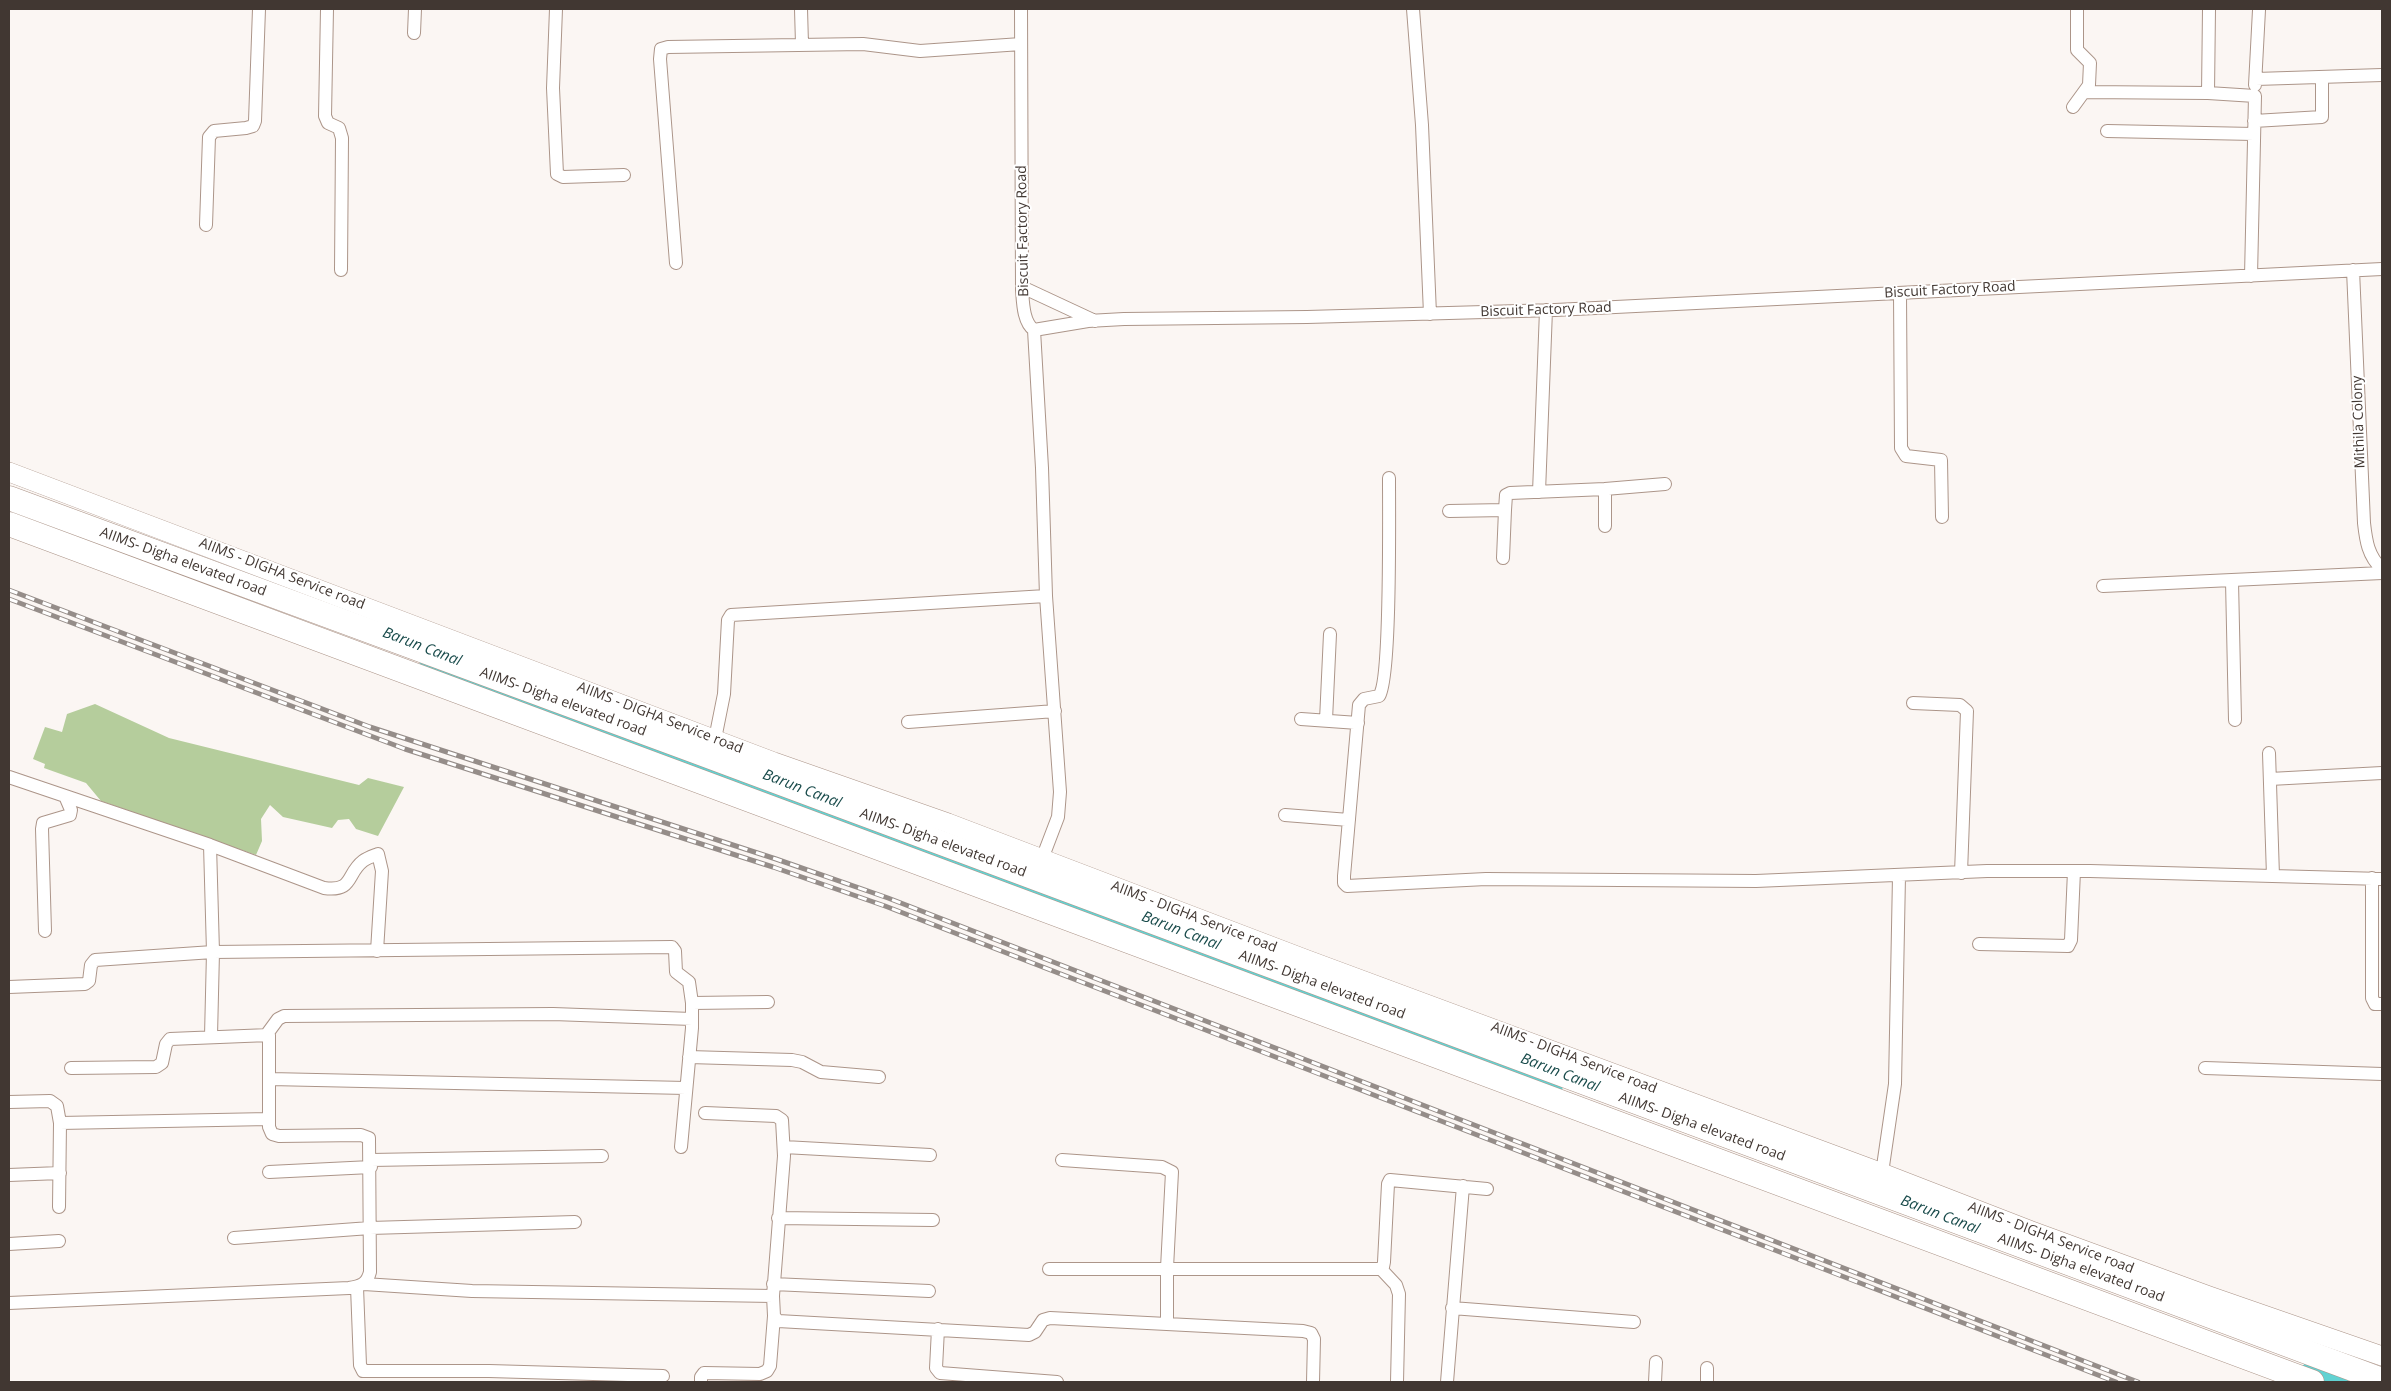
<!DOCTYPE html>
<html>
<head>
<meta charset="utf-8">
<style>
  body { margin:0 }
  #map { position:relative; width:2391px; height:1391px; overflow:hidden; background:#fbf6f3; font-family:"Open Sans",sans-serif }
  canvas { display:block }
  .frame { position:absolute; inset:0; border:10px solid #413732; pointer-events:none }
</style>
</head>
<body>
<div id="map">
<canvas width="2391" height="1391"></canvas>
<div class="frame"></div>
</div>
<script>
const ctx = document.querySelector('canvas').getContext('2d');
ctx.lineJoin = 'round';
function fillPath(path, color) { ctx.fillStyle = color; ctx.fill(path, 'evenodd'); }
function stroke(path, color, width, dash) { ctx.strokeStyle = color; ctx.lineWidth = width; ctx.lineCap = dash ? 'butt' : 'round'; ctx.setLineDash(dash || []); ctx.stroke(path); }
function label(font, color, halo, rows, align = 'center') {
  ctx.font = font + ' "Open Sans",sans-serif'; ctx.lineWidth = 4; ctx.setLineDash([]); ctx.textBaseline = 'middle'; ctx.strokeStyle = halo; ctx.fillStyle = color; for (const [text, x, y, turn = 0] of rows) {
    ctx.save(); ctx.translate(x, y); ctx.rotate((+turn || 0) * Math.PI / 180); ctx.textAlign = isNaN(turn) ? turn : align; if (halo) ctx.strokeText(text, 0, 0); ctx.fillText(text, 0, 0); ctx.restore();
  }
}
fillPath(new Path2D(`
  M95,704L169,738L359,785L368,778L404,787L378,836L356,829L349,819L338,820L332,828L283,817L270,805L261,819L262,841L256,855L101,801L86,783L44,768L45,764L33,759L45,727L62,732L67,714Z`), '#b5cd9c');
stroke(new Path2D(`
  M425,664L1557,1088
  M2307,1369L2343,1382`), '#62d2d2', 11);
const minor = new Path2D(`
  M327,9L325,116L328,123L339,128L342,138L341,270
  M556,9L553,88L557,174L563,177L624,175
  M801,9L802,44
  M1021,9L1022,290C1023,302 1023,322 1034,330L1088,321L1124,319L1307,317L1555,310L2382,269
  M1413,9L1422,125L1430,314
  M2209,9L2208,93L2255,96L2251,276
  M414,33L415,9
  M2256,79L2382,75
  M2255,85L2259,10
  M2084,92L2208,93
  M2073,107L2089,85L2090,63L2077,50V9
  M2254,121L2322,117V77
  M2107,131L2254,134
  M206,225L209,137L214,131L246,128L253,126L255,121L259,9
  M676,263L660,59L661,49L668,47L863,44L920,51L1021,44
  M2353,270L2364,523C2366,541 2368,556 2382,569
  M1022,287L1095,321
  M1900,293L1901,448L1906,456L1941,460L1942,517
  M1034,330L1042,468L1046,596L1060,792L1058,817L1042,859
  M1389,478C1389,509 1391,681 1379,696L1364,699L1359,705L1344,876V883L1347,886L1486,879L1756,881L1987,871H2090L2382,879
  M1605,489L1665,484
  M1539,492L1546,310
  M1449,511L1505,510L1506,495L1510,493L1605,489V526
  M1503,558L1505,510
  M2232,581L2235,720
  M2103,586L2382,573
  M1913,703L1960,705L1967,711L1961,873
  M1301,719L1358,723
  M1326,720L1330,634
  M908,722L1055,711
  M715,739L724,694L728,620L731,615L1046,596
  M2269,753L2273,876
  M9,777L210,845L324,888C354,892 346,874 363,861C367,858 373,856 378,854L382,871L377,951
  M2270,779L2382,773
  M1285,815L1349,820
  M210,845L213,952L211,1036
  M2372,878V998L2375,1004H2382
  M45,931L42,829L43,823L70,815L71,810L65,796
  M1979,944L2068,946L2071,940L2074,871
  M9,987L85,984L89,981L91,965L95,960L213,952L672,947L675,951L676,972L689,982L692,1003V1028L681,1147
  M692,1003L768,1002
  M267,1034L278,1019L284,1016L553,1014L692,1019
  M689,1057L792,1060L802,1062L821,1072L879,1077
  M2205,1068L2382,1074
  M270,1079L686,1088
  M9,1102L50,1101L57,1106L60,1123L59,1207
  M705,1113L776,1116L782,1120L784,1156L773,1296L774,1316L778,1321L1029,1335L1035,1332L1043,1320L1050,1318L1303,1331L1311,1333L1314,1339L1313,1382
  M60,1123L269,1119
  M784,1147L930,1155
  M371,1160L602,1156
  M1062,1160L1162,1167L1172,1172L1167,1268V1323
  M269,1172L371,1167
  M1882,1173L1895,1084L1899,876
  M9,1175L60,1173
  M778,1218L933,1220
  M234,1238L370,1228L575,1222
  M9,1244L59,1241
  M1049,1269H1379L1383,1267L1384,1262L1388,1184L1390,1180L1487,1189
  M1381,1269L1396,1285L1399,1294L1397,1382
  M364,1284L472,1291L773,1296
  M773,1284L929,1291
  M357,1287L360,1365L363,1371H489L663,1376
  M9,1303L349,1288C361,1286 367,1284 370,1272L369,1138L361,1135L279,1136L272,1134L269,1127V1035L170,1039L166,1044L162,1063L156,1067L71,1068
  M1452,1308L1634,1322
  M938,1329L936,1368L940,1373L1057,1382
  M1707,1368V1382
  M701,1382V1377L704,1373L760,1374L767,1371L770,1366L774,1316
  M1447,1382L1463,1186
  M1655,1382L1656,1362`);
const secondary = new Path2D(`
  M9,472L774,762L948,823L1305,959L1874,1170L2032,1231L2209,1296L2382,1356`);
const motorway = new Path2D(`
  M9,498L692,750L2382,1380
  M9,524L2312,1382`);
stroke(minor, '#ac9589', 14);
stroke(secondary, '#ac9589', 20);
stroke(motorway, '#ac9589', 25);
stroke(minor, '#fff', 12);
stroke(secondary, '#fff', 19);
stroke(motorway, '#fff', 24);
const rail = new Path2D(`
  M9,590L370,727L776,859L888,898L2138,1382
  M9,599L405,749L773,867L885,906L2116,1382`);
stroke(rail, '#958d89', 5);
stroke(rail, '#fff', 3, [9]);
label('14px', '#413732', '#fff', [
  ["Biscuit Factory Road",1023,231,-91],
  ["Biscuit Factory Road",1950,290,-3],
  ["Biscuit Factory Road",1546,310,-2],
  ["Mithila Colony",2359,422,-92],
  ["AIIMS- Digha elevated road",183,562,20],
  ["AIIMS - DIGHA Service road",282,574,21],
  ["AIIMS- Digha elevated road",563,702,20],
  ["AIIMS - DIGHA Service road",660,718,21],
  ["AIIMS- Digha elevated road",943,843,20],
  ["AIIMS - DIGHA Service road",1194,917,21],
  ["AIIMS- Digha elevated road",1322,985,20],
  ["AIIMS - DIGHA Service road",1574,1058,21],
  ["AIIMS- Digha elevated road",1702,1127,20],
  ["AIIMS - DIGHA Service road",2051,1238,21],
  ["AIIMS- Digha elevated road",2081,1268,20]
]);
label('italic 15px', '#194b4b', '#fff', [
  ["Barun Canal",422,647,21],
  ["Barun Canal",802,789,21],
  ["Barun Canal",1181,931,21],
  ["Barun Canal",1560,1073,21],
  ["Barun Canal",1940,1215,21]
]);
</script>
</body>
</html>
